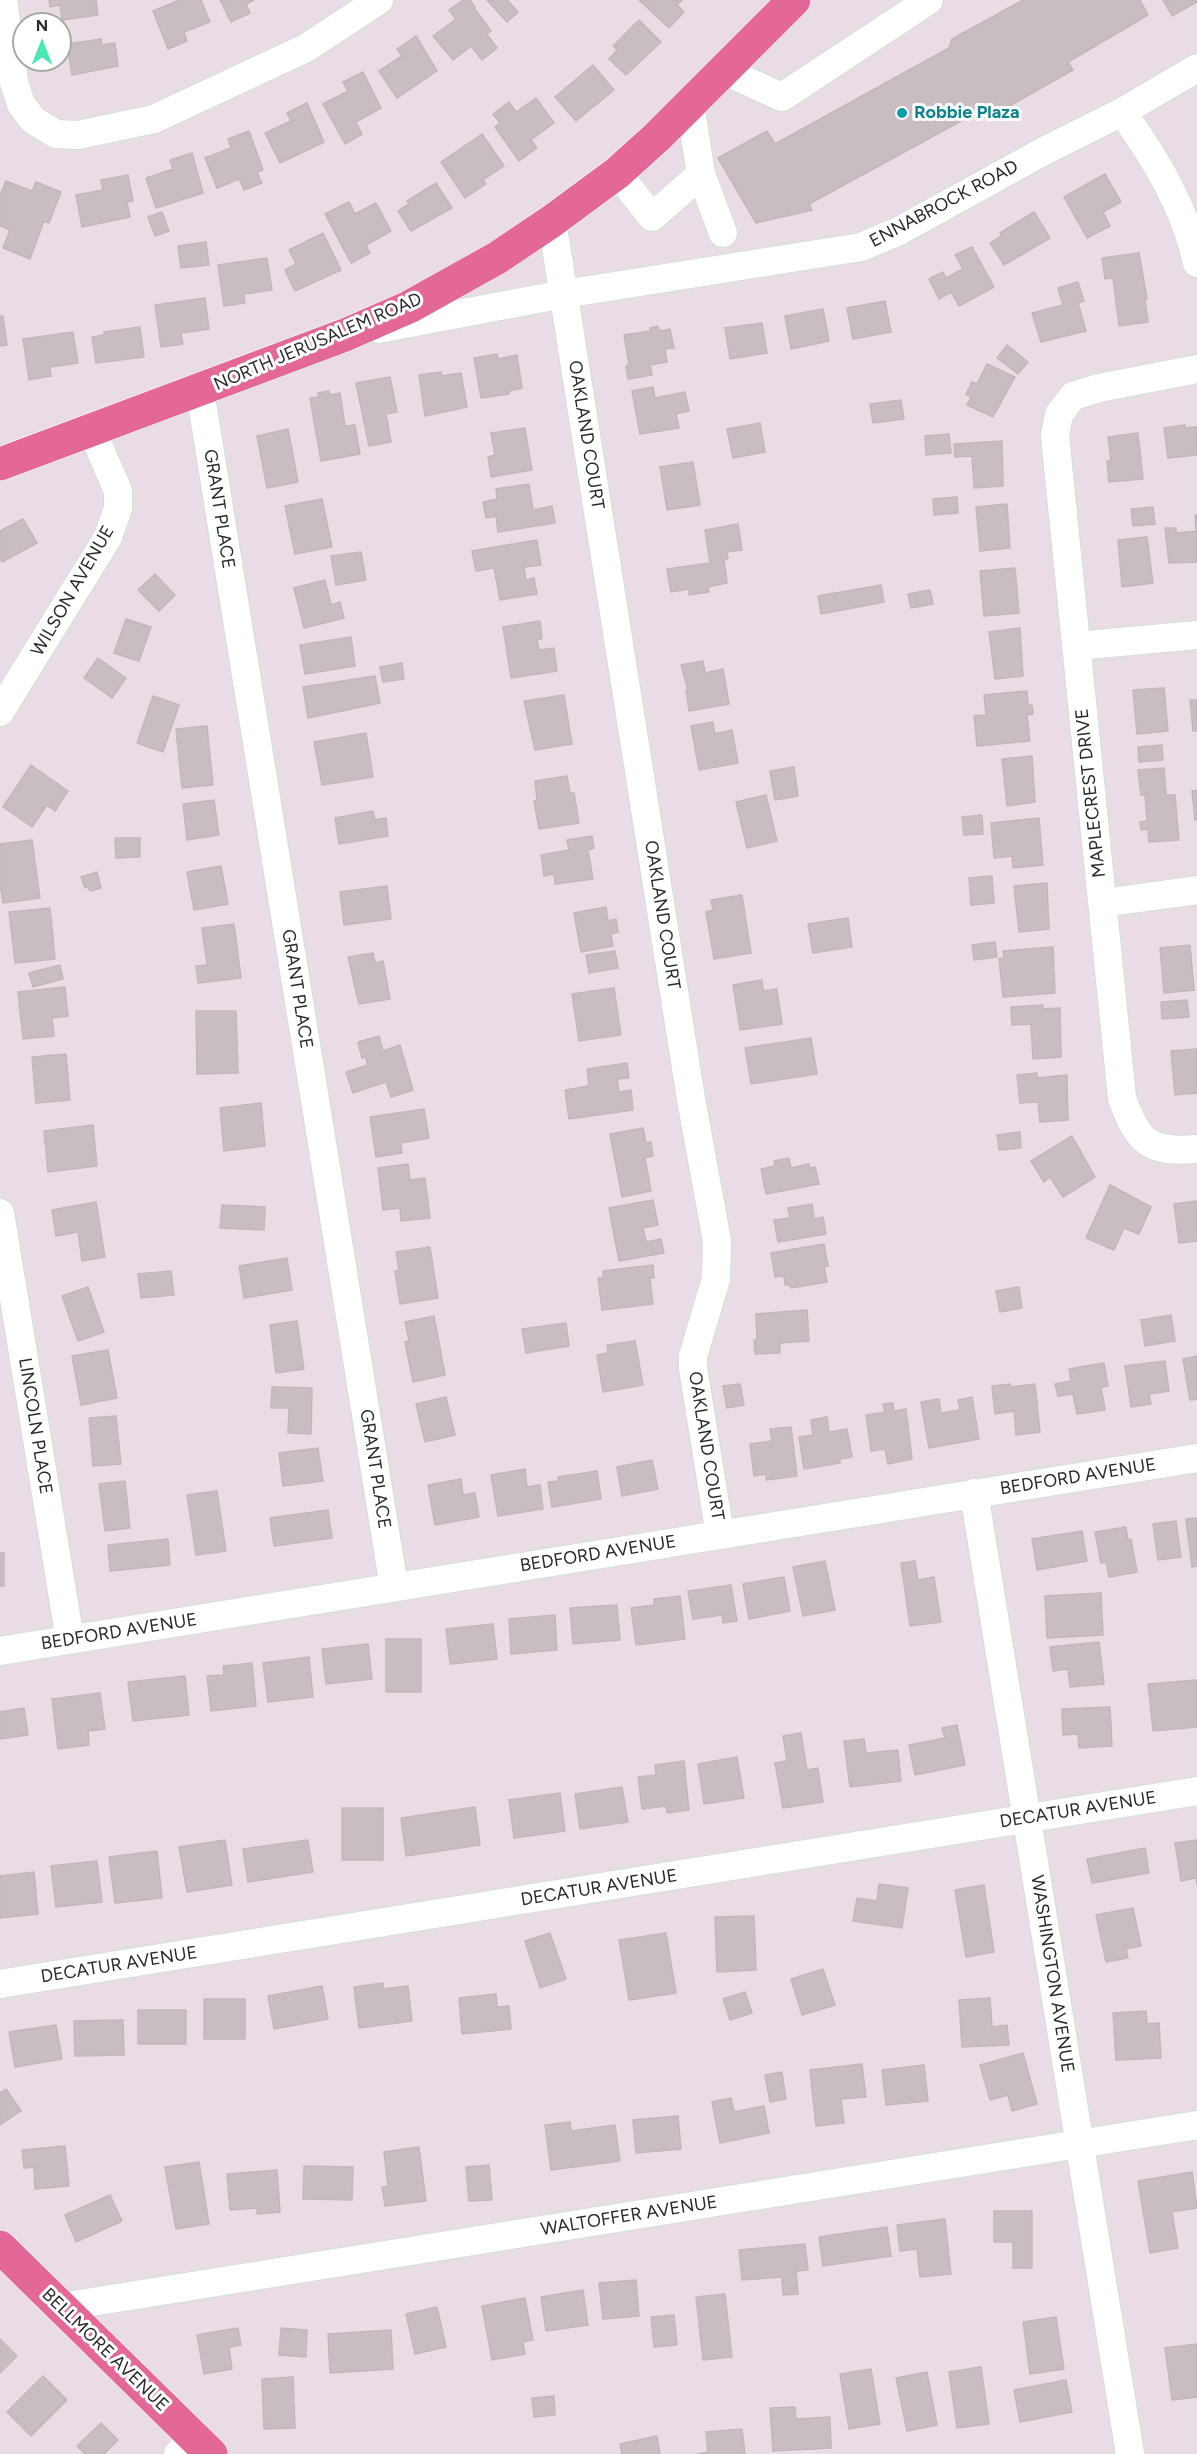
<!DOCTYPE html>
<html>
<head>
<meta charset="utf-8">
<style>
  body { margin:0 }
  #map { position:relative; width:1197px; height:2454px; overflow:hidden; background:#eadce4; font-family:Figtree,sans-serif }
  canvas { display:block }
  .north { position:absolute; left:12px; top:12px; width:60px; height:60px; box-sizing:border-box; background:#fff; border:2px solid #a9a9a9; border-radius:50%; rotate:0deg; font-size:16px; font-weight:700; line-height:24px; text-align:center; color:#292929 }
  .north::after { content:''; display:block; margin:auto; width:21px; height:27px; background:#4be8b2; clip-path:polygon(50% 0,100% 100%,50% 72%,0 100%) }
</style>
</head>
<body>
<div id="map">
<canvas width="1197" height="2454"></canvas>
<div class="north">N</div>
</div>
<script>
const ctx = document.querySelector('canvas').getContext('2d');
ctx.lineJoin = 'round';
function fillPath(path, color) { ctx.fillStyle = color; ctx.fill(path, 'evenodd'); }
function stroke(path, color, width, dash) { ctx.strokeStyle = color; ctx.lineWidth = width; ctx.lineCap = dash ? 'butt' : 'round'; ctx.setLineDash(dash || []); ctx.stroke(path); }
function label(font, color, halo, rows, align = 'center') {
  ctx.font = font + ' Figtree,sans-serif'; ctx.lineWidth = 6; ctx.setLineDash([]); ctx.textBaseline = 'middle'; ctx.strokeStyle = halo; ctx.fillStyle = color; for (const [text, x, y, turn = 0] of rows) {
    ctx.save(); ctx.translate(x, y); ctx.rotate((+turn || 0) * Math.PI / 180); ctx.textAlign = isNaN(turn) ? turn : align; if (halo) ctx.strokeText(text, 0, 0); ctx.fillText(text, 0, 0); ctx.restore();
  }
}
const building = new Path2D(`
  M49,0H96L98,15L62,20L60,5L50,7Z
  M180,0H201L210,22L184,32L187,41L168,49L153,11Z
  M220,0H254L246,4L250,13L231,22Z
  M463,0H470L475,7L474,8L491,31L487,34L497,48L482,60L471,46L453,60L433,36L456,19L449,10Z
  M487,0H507L518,12L507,22Z
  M639,0H682L677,5L684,12L669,28Z
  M1023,0H1140L1148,15L1068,62L1073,70L988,118L983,109L809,204L812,210L756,223L718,158L767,131L775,144L949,48L952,39Z
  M1163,0H1197V2L1172,16Z
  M639,20L661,42L626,75L609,59L617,50L613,46Z
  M416,36L437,71L397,98L379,71L402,56L397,49Z
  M101,39L102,45L115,43L118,66L72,75L67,44Z
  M593,65L614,90L576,121L555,97Z
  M363,72L381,108L356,122L362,134L345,144L323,104L348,91L343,82Z
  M536,98L554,123L531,140L537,148L519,161L495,127L500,123L493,114L509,102L516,112Z
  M307,103L324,142L280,163L265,133L291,121L287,113Z
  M249,131L263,170L257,172L262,183L244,190L239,179L217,188L205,158L231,148L228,139Z
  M482,134L504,166L483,180L486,184L465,198L441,162Z
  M192,153L203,193L156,208L146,178L173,169L170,160Z
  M1105,174L1121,202L1103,212L1110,226L1087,238L1064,197Z
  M128,175L133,201L127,202L130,217L82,227L76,195L103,190L101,180Z
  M6,181L32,191L36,182L61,192L49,223L44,221L30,259L3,248L10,230L0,226V196Z
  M436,183L452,208L411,231L398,211L409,204L407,201Z
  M349,202L355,214L376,203L391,231L366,245L370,253L351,263L325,214Z
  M162,212L169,231L155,236L148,217Z
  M1034,212L1050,238L1004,265L990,243L1002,236L1000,233Z
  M323,233L341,270L295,291L285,270L296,264L289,250Z
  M206,242L209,265L181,268L178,246Z
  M972,247L994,287L959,306L951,292L939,299L929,279L943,272L946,278L963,269L955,255Z
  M1139,253L1147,299H1145L1148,322L1119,326L1113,278L1105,279L1102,258Z
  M267,258L272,290L244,294L245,303L224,306L218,265Z
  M1078,282L1084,301L1078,303L1086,331L1041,342L1032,313L1063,305L1058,288Z
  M205,298L209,329L181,333L183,344L161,347L155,305Z
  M885,301L891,332L853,339L847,308Z
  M823,309L829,341L791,349L785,316Z
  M0,316H3L7,345L0,346Z
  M762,323L767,353L730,359L725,328Z
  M658,326L659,331L670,329L674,348L665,349L667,362L650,365L652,375L628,379L626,366L629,365L624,335L651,331L650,328Z
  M140,327L144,357L96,363L92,337L104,335V332Z
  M73,332L78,363L50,367L51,376L29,380L23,339Z
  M1007,345L1028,362L1018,374L997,358Z
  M497,354L498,359L517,355L522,388L509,391V394L481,398L474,358Z
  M987,364L1015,377L993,417L967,405L971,397L966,394L972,382L977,384Z
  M441,372L442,376L461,373L467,407L425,416L419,375Z
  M390,377L397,412L386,414L391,442L369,446L356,383Z
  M653,387L655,398L685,392L689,411L676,414L679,428L640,434L632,391Z
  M329,391L330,395L340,393L345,426L355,425L360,454L321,461L310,398L318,397V393Z
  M901,400L904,419L873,423L870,404Z
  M760,423L765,452L733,458L727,429Z
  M1185,425V428L1197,427V455L1168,458L1164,428Z
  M525,428L532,470L491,477L488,457L495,455L491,433Z
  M288,429L298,482L267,488L257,436Z
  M1138,433L1143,479L1109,482L1107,461H1111L1108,437Z
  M949,434L951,453L926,455L925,436Z
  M1002,441L1003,486L974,488L972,456L955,457L954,444Z
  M693,462L700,505L667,510L660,467Z
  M529,484L533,510L552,506L555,523L498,532L496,516L486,518L483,502L497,499L496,489Z
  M957,497L958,513L934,515L933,499Z
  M322,499L332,547L295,554L285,506Z
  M1007,504L1010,548L980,551L976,507Z
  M1153,507L1155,524L1133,526L1131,509Z
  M1195,515H1197V562L1169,563L1165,528H1176V533L1196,531Z
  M23,519L37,543L2,562L0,558V531Z
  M738,524L742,550L727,552L728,559H724L727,583L708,587L709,592L689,595V589L671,592L667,569L710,563L705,530Z
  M1147,537L1153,583L1122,587L1118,540Z
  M537,540L541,565L524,567L526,580L534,578L537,594L500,600L494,568L476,571L472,551Z
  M361,552L366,580L336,585L331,556Z
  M1015,568L1019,613L984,616L980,571Z
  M155,574L175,595L159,611L138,590Z
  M325,580L331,605L340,602L344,618L304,628L294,588Z
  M881,585L884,602L821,614L818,596Z
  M930,590L933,604L911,608L908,594Z
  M126,619L151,627L139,661L114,653Z
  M540,621L542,638L537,640L539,650L554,648L557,671L511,678L503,627Z
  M1020,628L1023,676L995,679L989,632Z
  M351,637L355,666L305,674L300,645Z
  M98,658L126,678L112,698L84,678Z
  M703,661L705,673L723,669L729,704L689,711L686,690H688L681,665Z
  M402,663L404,679L383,682L380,667Z
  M375,676L380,703L308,718L303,687Z
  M1164,688L1168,731L1137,734L1133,690Z
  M1027,691L1028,705H1032L1033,714L1027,715L1030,741L977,746L974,716L986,715L984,695Z
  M564,695L572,744L535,750L524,701Z
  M153,696L179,705L163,752L137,743Z
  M1190,700H1197V731H1193Z
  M713,722L715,734L732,730L738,763L699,770L691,726Z
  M207,726L213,785L182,788L176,729Z
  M366,733L373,777L322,785L314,742Z
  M1162,745L1163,760L1139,762L1138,747Z
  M1032,756L1035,802L1007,806L1002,759Z
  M31,765L68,791L55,811L47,805L32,827L3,807Z
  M794,767L798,796L775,800L770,771Z
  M1164,768L1166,795H1175L1179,840L1149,842L1148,829L1141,830L1140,822L1147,821L1145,795H1141L1138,770Z
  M567,776L570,793H574L579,823L539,829L534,801L537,800L535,781Z
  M1197,790V820H1195L1192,791Z
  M766,795L777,841L747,848L736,802Z
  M214,800L219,835L187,840L183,804Z
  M373,811L375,820L386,818L388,836L339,844L335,818Z
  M982,815L983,834L964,835L962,817Z
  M1039,818L1043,865L1013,868L1012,856L994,858L991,823Z
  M592,836L594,848L588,850L593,879L555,884L554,874L544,876L541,855L569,850L567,840Z
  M115,838H140V857L116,858Z
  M32,840L40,898L3,903L0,883V844Z
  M221,866L228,904L194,910L187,872Z
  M97,872L101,888L90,891L88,887L85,888L81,877Z
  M992,876L994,903L971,905L969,878Z
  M1047,883L1049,929L1019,932L1014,886Z
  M387,886L391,919L344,925L340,892Z
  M742,895L751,953L714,959L706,912L713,910L711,900Z
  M606,907L608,921L616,919L618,932L611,934L613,946L581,952L574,913Z
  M50,908L55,959L15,963L9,912Z
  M848,918L852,947L813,953L808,924Z
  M234,924L241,978L198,983L196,966L207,965L202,928Z
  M995,942L997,957L974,960L972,945Z
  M1190,945L1194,990L1164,993L1160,948Z
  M1053,947L1055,993L1003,997L999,959L1004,958L1003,951Z
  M615,951L618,968L589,973L586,955Z
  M373,953L375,963L383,961L390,999L359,1004L348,957Z
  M60,965L63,979L33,987L29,973Z
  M762,980L763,991L777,989L782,1024L740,1030L733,985Z
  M65,987L68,1016L52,1018L54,1036L23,1039L18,992Z
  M614,988L621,1035L579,1041L572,994Z
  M1187,1000L1189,1017L1162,1019L1161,1002Z
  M1043,1005V1009L1060,1008L1061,1057L1033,1059L1031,1024L1012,1025L1011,1007Z
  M196,1011H236L238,1073L197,1074Z
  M379,1036L383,1051L400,1045L413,1090L391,1097L386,1082L353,1093L346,1072L368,1065L365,1057L362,1058L358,1042Z
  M811,1038L817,1074L751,1084L745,1048Z
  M1197,1049V1093L1175,1095L1171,1051Z
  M66,1054L70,1100L36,1103L32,1057Z
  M627,1063L629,1078L617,1079L619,1092L631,1090L633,1110L569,1119L565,1090L589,1086L587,1069Z
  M1037,1073V1078L1067,1075L1068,1120L1040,1122L1038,1102L1020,1103L1017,1075Z
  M261,1103L265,1146L224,1151L220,1108Z
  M424,1109L429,1138L401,1143L402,1153L376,1157L370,1117Z
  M93,1125L97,1166L48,1172L44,1131Z
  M643,1128L646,1143L651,1142L653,1156L645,1158L651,1191L622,1197L610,1134Z
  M1020,1132L1021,1148L999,1150L997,1135Z
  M1072,1136L1095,1177L1063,1197L1050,1177L1044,1182L1031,1161Z
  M789,1158L791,1168L809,1164L810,1168L815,1167L819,1184L766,1194L761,1169L775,1166L774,1161Z
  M408,1164L410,1180L425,1178L430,1218L401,1221L400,1208L383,1210L378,1168Z
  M1110,1185L1151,1207L1139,1234L1124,1228L1114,1250L1086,1238Z
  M653,1200L658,1225L643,1228L646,1242L661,1239L664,1253L619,1261L609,1208Z
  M1196,1201L1197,1241L1179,1243L1174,1204Z
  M96,1202L105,1257L82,1261L78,1232L56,1236L52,1210Z
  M812,1204L814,1219L823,1217L826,1234L778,1242L774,1220L790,1218L788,1208Z
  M222,1205L265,1207L264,1230L220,1228Z
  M824,1244L828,1266L824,1267L827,1282L791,1288L790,1285H785L784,1276L775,1277L771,1253Z
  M430,1247L438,1298L400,1304L395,1271H399L396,1252Z
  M287,1258L292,1290L244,1298L239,1266Z
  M653,1265L654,1278H650L653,1304L602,1310L598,1278H603V1271Z
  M171,1271L174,1295L141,1298L138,1274Z
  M88,1287L104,1332L78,1341L62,1296Z
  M1019,1287L1022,1308L1000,1312L996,1291Z
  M807,1310L809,1341L780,1343V1353L755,1354L754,1340H757L756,1314Z
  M1171,1315L1175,1341L1145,1346L1141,1320Z
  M434,1316L445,1375L413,1382L405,1342L409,1341L405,1322Z
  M297,1321L304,1369L276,1373L270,1325Z
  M566,1323L569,1346L526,1353L522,1329Z
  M635,1341L643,1385L603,1392L597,1355L608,1353L607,1345Z
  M108,1350L117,1398L81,1405L72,1356Z
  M1197,1356V1399L1190,1400L1183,1359Z
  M1165,1361L1169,1391L1149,1394L1151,1404L1131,1407L1125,1366Z
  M1104,1363L1108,1386L1101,1387L1105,1410L1077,1414L1073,1394L1058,1396L1055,1384L1071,1381L1069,1369Z
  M740,1384L744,1405L727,1408L723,1386Z
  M1010,1384L1011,1387L1035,1384L1040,1432L1016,1435L1014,1411L995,1414L992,1386Z
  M272,1387L312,1388L311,1434L288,1433L289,1408H271Z
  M446,1397L455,1435L425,1442L416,1404Z
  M972,1397L979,1439L929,1448L921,1402L939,1399L941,1413L960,1410L958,1400Z
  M893,1403L894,1411L906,1409L912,1459L888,1464L885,1449L871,1451L866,1415L885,1412L883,1404Z
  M116,1416L121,1464L93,1466L89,1418Z
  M827,1417L829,1432L847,1429L852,1457L840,1459V1463L804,1469L799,1437L813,1435L811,1420Z
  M791,1427L797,1476L766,1480V1474L754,1476L750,1444L772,1441L770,1429Z
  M318,1448L323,1481L283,1486L279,1453Z
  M652,1460L658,1489L622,1496L617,1467Z
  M525,1469L527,1487L540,1485L543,1509L498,1516L491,1475Z
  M597,1471L601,1499L552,1507L548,1482L558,1481V1477Z
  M461,1479L463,1495L475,1493L479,1517L435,1525L428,1485Z
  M125,1481L130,1528L105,1531L99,1484Z
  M217,1491L226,1551L196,1555L187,1495Z
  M328,1510L332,1538L274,1546L270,1518Z
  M1197,1518V1566L1192,1567L1186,1519Z
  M1176,1521L1181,1557L1158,1560L1153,1524Z
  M1126,1527L1128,1540L1131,1539L1137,1572L1109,1577L1106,1562L1101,1563L1095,1532Z
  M1082,1531L1087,1561L1037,1570L1032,1539Z
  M168,1539L170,1565L110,1571L108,1545Z
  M0,1553H4V1586H0Z
  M825,1561L835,1610L803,1616L793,1567Z
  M915,1561L918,1580L934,1577L941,1622L910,1626L901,1563Z
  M784,1577L790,1611L749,1619L743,1584Z
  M731,1585L737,1621L723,1623L722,1615L693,1619L688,1591Z
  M1101,1593L1103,1635L1047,1638L1045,1596Z
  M680,1596L685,1639L636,1645L631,1608L654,1605V1599Z
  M617,1605L620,1640L573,1644L570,1608Z
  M555,1615L557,1650L511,1654L509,1619Z
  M493,1624L497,1659L450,1664L446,1629Z
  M386,1639H421V1692H386Z
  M1099,1642L1104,1684L1070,1687L1068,1669L1053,1671L1050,1647Z
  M368,1644L372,1679L326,1684L322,1649Z
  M309,1657L313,1697L268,1702L263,1663Z
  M252,1663L256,1706L211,1711L207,1676L224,1675L223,1666Z
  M185,1676L189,1715L133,1721L128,1682Z
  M1197,1680V1727L1153,1731L1148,1684Z
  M100,1693L105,1729L88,1731L89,1745L58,1749L52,1699Z
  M1110,1707L1112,1746L1079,1748L1078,1734L1063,1735L1062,1709Z
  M24,1708L28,1735L0,1739V1712Z
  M957,1725L965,1765L915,1775L909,1745L945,1738L942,1728Z
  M801,1733L807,1770L818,1768L823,1802L783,1808L775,1763L787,1761L783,1736Z
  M864,1739L866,1753L898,1750L901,1781L850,1787L844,1741Z
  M737,1757L744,1798L704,1804L698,1764Z
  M684,1761L689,1810L667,1813L666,1806L642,1809L638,1777L656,1775L655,1765Z
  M622,1787L628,1822L580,1829L575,1794Z
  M560,1793L565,1831L514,1838L509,1800Z
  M475,1807L480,1845L406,1856L401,1818Z
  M342,1808H383V1860H342Z
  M225,1840L232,1885L187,1892L179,1847Z
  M308,1840L313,1872L248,1882L243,1849Z
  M1197,1840V1885L1196,1878L1181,1881L1175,1843Z
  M1145,1848L1149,1873L1092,1883L1087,1859Z
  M157,1851L162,1898L115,1903L109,1857Z
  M97,1861L102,1902L56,1907L51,1866Z
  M34,1872L38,1914L0,1918V1876Z
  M879,1884L908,1888L902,1928L853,1921L857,1898L877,1901Z
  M984,1885L994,1952L966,1957L955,1890Z
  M1133,1908L1141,1946L1126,1949L1128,1958L1106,1962L1096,1915Z
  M754,1916L756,1970L717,1972L715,1917Z
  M550,1933L566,1979L540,1988L525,1941Z
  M666,1933L676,1993L629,2000L619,1940Z
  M823,1969L835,2005L802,2015L791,1979Z
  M383,1983V1989L408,1986L412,2021L359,2028L354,1987Z
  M322,1986L328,2019L274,2029L268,1996Z
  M745,1992L752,2013L730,2020L723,1999Z
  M496,1994L497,2007L509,2006L511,2029L462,2034L459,1998Z
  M990,1998L992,2027L1007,2025L1009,2045L962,2047L959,2000Z
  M204,1999H245V2039H204Z
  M138,2010H186V2044H138Z
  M1146,2011L1147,2024L1159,2023L1161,2058L1116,2060L1113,2013Z
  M123,2020L124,2055L75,2056L74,2021Z
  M56,2025L62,2059L15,2067L9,2032Z
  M1023,2053L1037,2104L1012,2111L1008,2095L990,2100L980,2065Z
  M862,2064L866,2097L841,2099L844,2123L816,2126L810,2070Z
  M924,2065L928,2101L886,2105L882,2070Z
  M782,2072L786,2099L770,2102L765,2075Z
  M6,2089L21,2111L0,2125V2093Z
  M731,2098L734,2112L764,2106L769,2133L720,2143L712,2102Z
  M678,2116L681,2149L636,2153L633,2120Z
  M570,2122L571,2131L615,2125L620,2161L551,2170L545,2125Z
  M65,2146L69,2186L35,2189L34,2167L24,2168L22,2150Z
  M419,2147L426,2201L385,2206L382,2187L388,2186L384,2152Z
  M199,2162L209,2224L176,2229L165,2167Z
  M489,2165L492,2200L469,2201L466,2167Z
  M304,2166L353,2167L352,2200L303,2199Z
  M277,2170L280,2212L257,2214V2208L230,2210L227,2174Z
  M1192,2172L1197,2208L1172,2212L1178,2248L1150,2253L1138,2181Z
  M110,2195L122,2221L76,2242L65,2215Z
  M994,2211H1032V2268H1013V2242H994Z
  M945,2219L951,2274L920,2277L917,2249L900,2251L897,2225Z
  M887,2227L891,2256L823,2266L819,2237Z
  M805,2244L808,2270L796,2271L798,2294L783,2295L782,2277L742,2280L739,2250Z
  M636,2280L639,2316L603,2319L599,2283Z
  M583,2290L588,2325L546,2331L541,2297Z
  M725,2294L732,2357L703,2360L696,2297Z
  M525,2298L533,2340L523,2342L525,2354L492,2360L482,2306Z
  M437,2307L446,2347L415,2354L406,2314Z
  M674,2315L677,2345L654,2347L651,2317Z
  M1056,2317L1064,2369L1030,2374L1023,2322Z
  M238,2328L241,2345L229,2347L232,2369L204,2374L197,2335Z
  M281,2328L307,2330L306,2357L279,2355Z
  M391,2330L393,2369L330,2373L328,2334Z
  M0,2339L17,2356L0,2373Z
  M1197,2344V2397L1172,2400L1165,2348Z
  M981,2367L989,2424L957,2428L949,2372Z
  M871,2369L880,2424L849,2429L840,2374Z
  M927,2372L937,2425L907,2431L896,2378Z
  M43,2376L67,2400L31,2436L7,2412Z
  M293,2377L295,2428L264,2429L262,2379Z
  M1066,2380L1072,2412L1020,2422L1014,2390Z
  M554,2396L555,2415L534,2417L532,2398Z
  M795,2407L796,2419L830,2417L831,2448L773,2451L770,2408Z
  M101,2423L118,2440L104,2454H85L77,2446Z
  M742,2429L745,2454H697L708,2452L706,2432Z
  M657,2436L660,2454H622L620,2444Z`);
fillPath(building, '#c9bdc4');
stroke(building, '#c5b6bd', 1.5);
const minor = new Path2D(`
  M3,0L14,82L21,104L33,120L56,134L78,135L154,119L306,48L379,0
  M722,70L782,97L929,0
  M690,104L701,174L723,233
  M1122,112C1155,158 1185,207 1197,263
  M617,173L652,217L701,174
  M552,221L691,1099L717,1241L716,1279L693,1356V1368L720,1535
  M378,329L564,294L861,247L899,231L1044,151L1122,112L1197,68
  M1197,369L1099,388L1073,396L1059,414L1055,436L1122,1098C1138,1142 1148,1153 1197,1149
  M200,391L394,1587
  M1076,646L1197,635
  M0,712L108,537L118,508V491L92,431
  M1103,903L1197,890
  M0,1213L70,1640
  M974,1493L1130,2454
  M0,1651L1197,1458
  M0,1984L1197,1791
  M61,2307L1197,2125
  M178,2454L194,2438`);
const major = new Path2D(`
  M0,464L345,335L409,307L497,258L552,221L617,173L657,137L794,0
  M0,2247L211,2454`);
stroke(minor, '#d1e0db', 30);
stroke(major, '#fff', 34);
stroke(minor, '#fff', 28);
stroke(major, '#e36898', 33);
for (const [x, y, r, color] of [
  [902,113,6,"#0f9aa8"]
]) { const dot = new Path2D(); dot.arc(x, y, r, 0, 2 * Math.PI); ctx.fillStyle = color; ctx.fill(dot); stroke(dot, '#fff', 2); }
label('bold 18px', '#0d838f', '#fff', [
  ["Robbie Plaza",914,113]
], 'left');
label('18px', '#292929', '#fff', [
  ["ENNABROCK ROAD",944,204,-28],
  ["NORTH JERUSALEM ROAD",318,342,-23],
  ["OAKLAND COURT",586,435,81],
  ["GRANT PLACE",219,509,81],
  ["WILSON AVENUE",73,591,-60],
  ["MAPLECREST DRIVE",1091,793,-96],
  ["OAKLAND COURT",662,915,81],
  ["GRANT PLACE",297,989,81],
  ["LINCOLN PLACE",35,1426,81],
  ["OAKLAND COURT",706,1446,81],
  ["GRANT PLACE",375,1469,81],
  ["BEDFORD AVENUE",1078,1477,-9],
  ["BEDFORD AVENUE",598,1554,-9],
  ["BEDFORD AVENUE",119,1632,-9],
  ["DECATUR AVENUE",1078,1810,-9],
  ["DECATUR AVENUE",599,1888,-9],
  ["DECATUR AVENUE",119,1965,-9],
  ["WASHINGTON AVENUE",1052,1974,81],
  ["WALTOFFER AVENUE",629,2216,-9],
  ["BELLMORE AVENUE",105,2350,44]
]);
</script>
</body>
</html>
